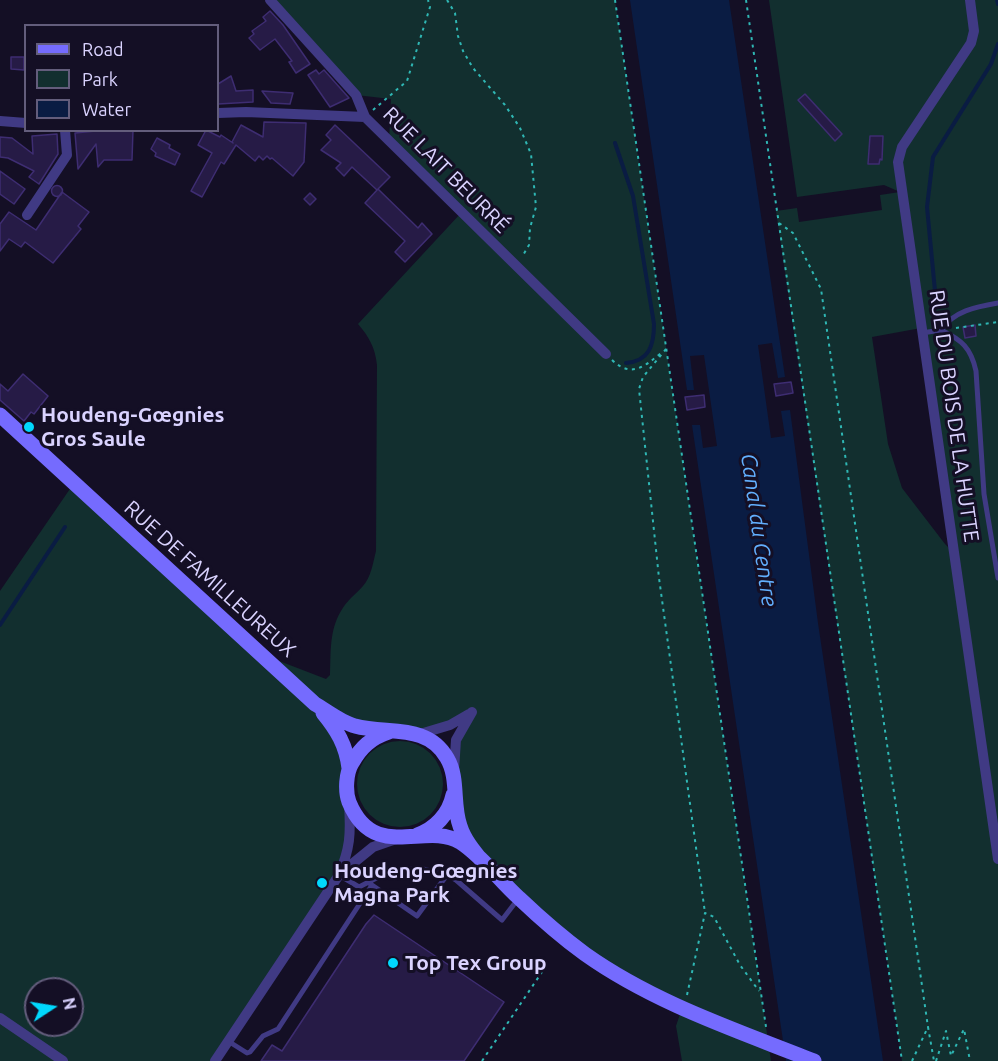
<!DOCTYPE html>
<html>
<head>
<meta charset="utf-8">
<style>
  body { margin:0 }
  #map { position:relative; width:998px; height:1061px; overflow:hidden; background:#140f25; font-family:Ubuntu,sans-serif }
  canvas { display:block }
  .legend { position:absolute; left:24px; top:24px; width:195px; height:108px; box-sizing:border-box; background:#140f25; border:2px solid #635d7c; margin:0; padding:8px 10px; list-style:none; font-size:18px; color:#dad3ff }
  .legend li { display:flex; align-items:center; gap:12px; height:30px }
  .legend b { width:30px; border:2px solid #635d7c }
  .north { position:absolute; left:24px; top:977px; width:60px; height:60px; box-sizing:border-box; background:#140f25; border:2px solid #635d7c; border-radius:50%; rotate:78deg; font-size:16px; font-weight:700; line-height:24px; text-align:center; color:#dad3ff }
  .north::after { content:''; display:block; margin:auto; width:21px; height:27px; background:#01d8fd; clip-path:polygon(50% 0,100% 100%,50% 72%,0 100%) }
</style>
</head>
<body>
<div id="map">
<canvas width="998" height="1061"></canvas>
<ul class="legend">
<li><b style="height:8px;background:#756bfe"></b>Road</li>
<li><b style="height:16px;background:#122f2f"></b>Park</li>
<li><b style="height:16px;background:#0a1c43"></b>Water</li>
</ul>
<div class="north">N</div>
</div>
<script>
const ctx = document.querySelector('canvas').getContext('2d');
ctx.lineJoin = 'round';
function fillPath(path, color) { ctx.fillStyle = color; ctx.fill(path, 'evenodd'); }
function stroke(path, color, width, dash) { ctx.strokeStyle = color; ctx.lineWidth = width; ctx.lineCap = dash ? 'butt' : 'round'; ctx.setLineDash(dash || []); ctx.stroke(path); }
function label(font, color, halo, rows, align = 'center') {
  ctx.font = font + ' Ubuntu,sans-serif'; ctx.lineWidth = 6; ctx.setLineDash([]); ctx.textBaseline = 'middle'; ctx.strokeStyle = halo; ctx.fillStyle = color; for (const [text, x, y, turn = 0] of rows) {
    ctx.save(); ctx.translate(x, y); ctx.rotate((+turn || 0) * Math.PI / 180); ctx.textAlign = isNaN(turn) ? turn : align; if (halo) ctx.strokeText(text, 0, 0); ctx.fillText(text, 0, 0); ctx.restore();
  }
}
fillPath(new Path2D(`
  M270,0H615L771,1061H682L676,1026L682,1008L584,953L466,841L454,789L463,725L391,732L317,705L346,750L348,853L215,1061H0V591L74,483L261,654L326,679L330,675C331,653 329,631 341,611C347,600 355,595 363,586C371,577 373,563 376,551L377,365C375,347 369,337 358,324L461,213L389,141L391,99L356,95ZM36,989H72V1025H36Z
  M769,0H998V1061H902L776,211L797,208L799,222L882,210L880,195L900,192L884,185L797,197ZM921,328L953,552L945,544L902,488L888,444L872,337Z
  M357 784a43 43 0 1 1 86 0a43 43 0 1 1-86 0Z`), '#122f2f');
fillPath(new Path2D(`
  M630,0H729L785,377L778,378L772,343L758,345L771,438L785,436L781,411L790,410L818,623L883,1061H786L692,425H700L703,448L717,446L704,355L690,356L694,390H687Z`), '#0a1c43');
stroke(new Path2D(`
  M997,0L998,4
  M615,143L633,196L654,324C654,346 649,361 626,363
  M935,291L927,207L933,157L991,64L998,44
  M0,625L65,527`), '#0a1c43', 4);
const building = new Path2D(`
  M270,11L283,25L310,64L296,73L289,62L292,61L275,39L260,50L249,38L254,34L252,31L266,21L263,17Z
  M11,57H24V70L11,69Z
  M316,70L319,74L324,70L349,98L330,107L308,75Z
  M231,76L236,91L253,90V102L218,104V84Z
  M262,91L293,93L290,104L271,103Z
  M805,94L842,134L835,141L798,100Z
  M264,122L306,123L304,162L293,176L272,158L270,159L267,156L263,160L259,156L255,161L236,145L224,164L221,162L202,197L191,191L212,153L198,145L206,130L220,137L221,135L233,143L232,142L241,125L263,137Z
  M335,125L390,177L377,190L352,167L344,176L336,168L341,163L321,150L331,140L326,135Z
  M106,130H133L132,160H104L98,167L96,144L78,169L75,133Z
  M57,134L58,154L39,184L29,177L34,171L8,158L0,157V137L12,138L33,154L32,136Z
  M870,136H883L882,160L880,159L879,164H868Z
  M157,138L170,145L169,148L180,154L175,165L155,156L156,153L151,149Z
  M0,171L25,189L14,204L0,194Z
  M51.5 191a5.5 5.5 0 1 1 11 0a5.5 5.5 0 1 1-11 0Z
  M378,189L418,228L422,223L432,234L405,262L395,252L405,241L365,203Z
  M62,192L89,212L78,226L81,229L53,263L25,242L21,247L9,239L0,251V224L9,212L36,230Z
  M310,193L316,199L310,205L304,199Z
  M975,325L976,336L965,338L963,327Z
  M23,374L48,396L34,414L31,412L24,421L0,400V384L8,391Z
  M791,382L793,393L776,396L774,384Z
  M704,395L705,407L687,410L685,397Z
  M374,915L504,1002L464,1061H261L272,1045L282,1051L366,924Z`);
fillPath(building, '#261b46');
stroke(building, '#3e2d72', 1.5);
stroke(new Path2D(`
  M447,0L455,13L458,36L463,51L473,68L505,105L520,128L531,154L536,207L530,228L529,245L522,257
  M615,0L766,1027
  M746,0L902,1061
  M373,110L407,81L430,7L428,0
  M779,223L793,233L821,289L928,1027
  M956,328L998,322
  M666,349L643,377L639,389L659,578L705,913
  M612,360C631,378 644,367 661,353
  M687,995L705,913L714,917L740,965L759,991
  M482,1061L542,972V959
  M912,1061L928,1027L934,1061
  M936,1061L946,1031L951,1056L964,1029L970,1061`), '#2fb7b4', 2, [3, 4.5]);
stroke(new Path2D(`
  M941,330C962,340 971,348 976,371L984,494L998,578
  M922,333L941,330C954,311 975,307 998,303
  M339,875L359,887L394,869H423L447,875L456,880L502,920L518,899
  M369,883L417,916L447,875
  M228,1041L247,1053L250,1052L263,1036L278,1029L372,885`), '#403a84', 5);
stroke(new Path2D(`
  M270,0L356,95L365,117
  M970,0L974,31L971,43L902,147L898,162L998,859
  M218,113L246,112L365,117L606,354
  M0,121L26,123
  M27,215L67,155L65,130
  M420,734L450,725L469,714
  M454,770L456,740L472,712
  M341,873L373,847L396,839
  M0,1018L63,1061
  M215,1061L339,875C350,848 351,835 349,805`), '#403a84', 10);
stroke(new Path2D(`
  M0,415L315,704C327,711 342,723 355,726C388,735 427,723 447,758C459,778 452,804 460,826C464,839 473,850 482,861
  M323,713C337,730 346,745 349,768
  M389,732C371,738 361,747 352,763C346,773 345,791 349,802C374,863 425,821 460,842C483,857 499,880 519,898C539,917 563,938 585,954C654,1003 736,1030 814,1061
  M417,835C435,829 449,814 453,795`), '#756bfe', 15);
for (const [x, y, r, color] of [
  [29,427,6,"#01d8fd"],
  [322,883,6,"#01d8fd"],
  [393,963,6,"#01d8fd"]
]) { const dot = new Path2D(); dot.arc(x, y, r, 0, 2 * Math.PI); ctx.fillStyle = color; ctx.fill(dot); stroke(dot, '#140f25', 2); }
label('21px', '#dad3ff', '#140f25', [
  ["RUE LAIT BEURRÉ",446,170,45],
  ["RUE DU BOIS DE LA HUTTE",954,416,82],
  ["RUE DE FAMILLEUREUX",210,579,42]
]);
label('bold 21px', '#dad3ff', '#140f25', [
  ["Houdeng-Gœgnies",41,415],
  ["Gros Saule",41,439],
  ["Houdeng-Gœgnies",334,871],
  ["Magna Park",334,895],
  ["Top Tex Group",405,963]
], 'left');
label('italic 22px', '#62affe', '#140f25', [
  ["Canal du Centre",759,530,82]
]);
</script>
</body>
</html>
